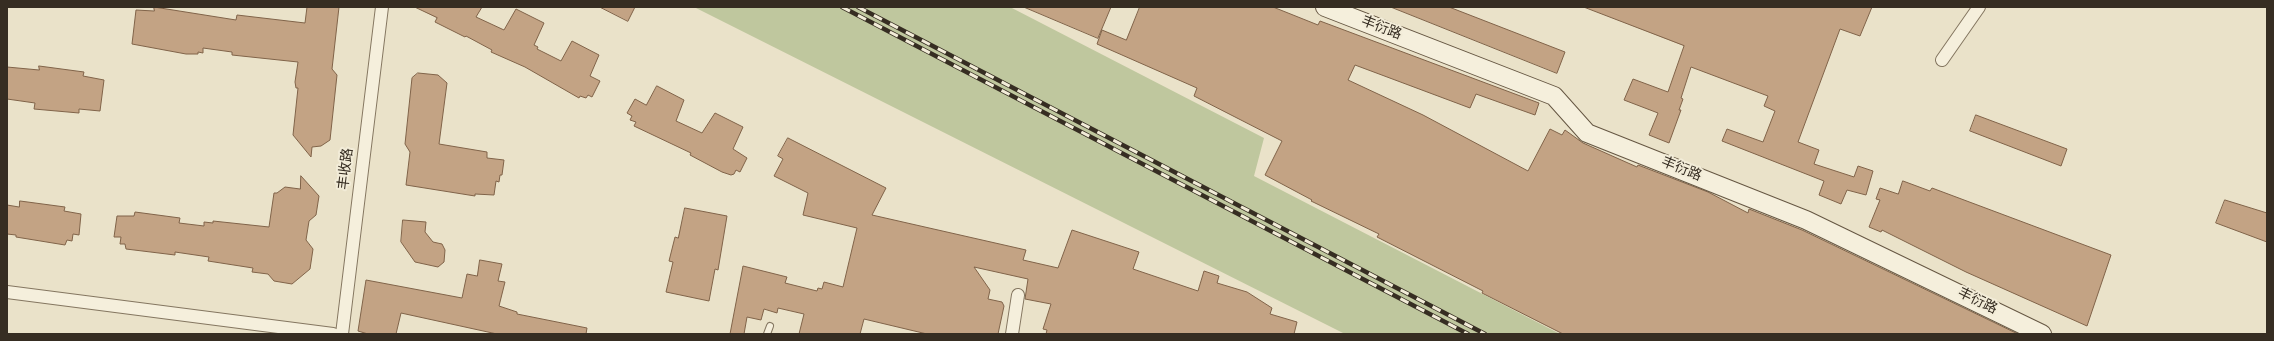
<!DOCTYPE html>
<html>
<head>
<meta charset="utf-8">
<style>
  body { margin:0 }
  #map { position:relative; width:2274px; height:341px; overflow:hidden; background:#eae2c9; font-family:Spectral,serif }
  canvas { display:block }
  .frame { position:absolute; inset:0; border:8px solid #362d22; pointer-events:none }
</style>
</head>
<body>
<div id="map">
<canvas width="2274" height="341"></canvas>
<div class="frame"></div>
</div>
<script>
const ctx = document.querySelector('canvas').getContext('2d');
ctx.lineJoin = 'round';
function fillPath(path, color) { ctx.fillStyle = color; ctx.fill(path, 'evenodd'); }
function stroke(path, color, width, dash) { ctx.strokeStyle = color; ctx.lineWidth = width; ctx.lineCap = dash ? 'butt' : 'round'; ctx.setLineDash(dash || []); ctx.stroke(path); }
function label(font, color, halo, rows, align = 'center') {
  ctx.font = font + ' Spectral,"Noto Sans SC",serif'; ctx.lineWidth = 4; ctx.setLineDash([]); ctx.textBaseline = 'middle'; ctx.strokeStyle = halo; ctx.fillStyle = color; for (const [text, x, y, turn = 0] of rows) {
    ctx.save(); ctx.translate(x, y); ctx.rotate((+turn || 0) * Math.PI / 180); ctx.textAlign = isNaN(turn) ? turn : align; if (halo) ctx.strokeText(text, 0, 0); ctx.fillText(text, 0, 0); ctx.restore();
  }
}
fillPath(new Path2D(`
  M694,7H1010L1264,138L1254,176L1560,334H1345Z`), '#bfc79e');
const building = new Path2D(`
  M154,7L236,20L237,15L305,23L307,7H339L332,69L337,75L330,140L321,146L312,147L311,157L293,135L298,88H296L295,82L298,62L232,55V52L203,48V53L198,52V54H186L132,44L136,10L154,11Z
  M415,7H482L476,17L504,30L516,9L544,23L534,45L538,47L537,49L561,61L572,41L599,55L590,76L600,81L592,97L588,95L586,98L580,96L579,98L525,67L491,52L492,50L466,36L465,37L435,22L437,18Z
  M600,7H635L628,21Z
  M1024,7H1111L1098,38Z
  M1140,7H1273L1318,25L1320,21L1539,103L1535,115L1476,94L1470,108L1355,65L1348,80L1423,115L1528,171L1550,129L1562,135L1565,130L1583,143L1637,167L1638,165L1708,192L1748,213L1749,209L1802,230L2018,334H1563L1482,293L1483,291L1377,237L1379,234L1311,201L1312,200L1265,175L1282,141L1194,96L1197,88L1097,44L1102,30L1126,40Z
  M1391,7H1449L1565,52L1557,73Z
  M1584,7H1872L1860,36L1840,29L1798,142L1819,150L1814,164L1854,177L1858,166L1873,171L1866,195L1847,190L1841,204L1819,195L1824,181L1722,141L1727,129L1763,142L1775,111L1764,106L1768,96L1691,67L1681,98L1683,99L1679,110H1681L1669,143L1649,135L1658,113L1624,100L1633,79L1668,92L1684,46Z
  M39,66L84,72L83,76L104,80L100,111L79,109V113L34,109L35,103L7,99V67L39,70Z
  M418,73L438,75L447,83L439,144L487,152V158L504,160L502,175H500L499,182L496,181L494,195L475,194V196L406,185L410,152L405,144L412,78Z
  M657,86L684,100L676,121L702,133L715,113L743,127L733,149L747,158L740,172L736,170L734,174L731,175L722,172L690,155L691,153L634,126L636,122L630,120L632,116L627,113L635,99L646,105Z
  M1976,115L2067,149L2061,166L1970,131Z
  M788,138L886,188L872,215L1026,250L1023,260L1058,268L1072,230L1139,252L1133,269L1198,291L1204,271L1219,276L1217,283L1247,292L1272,308L1270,314L1297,322L1294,334H1046L1047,330L1043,329L1051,304L1025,299L1028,279L974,267L990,290L988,299L1002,302L1004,306L998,334H927L864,319L860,334H799L804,314L778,308L777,313L764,309L761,320L747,317L744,334H730L743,266L787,277L785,283L817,291L818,288L822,289L824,282L843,287L857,228L803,215L808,193L774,176L783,159L778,156Z
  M301,176L319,196L316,215L309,221L306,240L313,249L310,269L292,284L274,281L268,274L252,272L253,268L208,261L209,257L175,252V255L126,249L125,244H120L121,237H114L117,216H134L135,212L180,218L179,223L204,226V222L213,223V221L269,227L274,193H277L285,187L300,189Z
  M1903,181L1930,191L1932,188L2111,255L2087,326L1966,272L1882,230L1881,232L1869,227L1880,200L1876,199L1880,188L1898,194Z
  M2225,200L2267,213V242L2216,223Z
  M20,201L65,207L64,211L81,214L79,235L73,234L72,241L67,240L65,245L16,237V235L7,234V205L19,207Z
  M685,208L727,216L718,270L715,269L709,301L666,292L673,262L669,261L675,237L678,238Z
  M403,220L426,222L425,232L433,242L442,244L445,250L444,262L438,267L415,262L401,242Z
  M480,260L502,264L498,281L505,282L499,306L517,312V314L587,328L586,334H497L401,313L396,334H368L358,331L366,280L462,298L467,274L477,276Z`);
fillPath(building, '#c3a384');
stroke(building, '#806349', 1);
const lane = new Path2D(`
  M767,334L770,326`);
const street = new Path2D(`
  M1942,60L1979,7
  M7,292L333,334
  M342,334L382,7
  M1012,334L1018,295`);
const secondary = new Path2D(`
  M1325,7L1554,96L1587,133L1806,220L2042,334`);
stroke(lane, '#847660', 8);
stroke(street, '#847660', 14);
stroke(secondary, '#665743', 20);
stroke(lane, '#f5efdc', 6);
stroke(street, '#f5efdc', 12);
stroke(secondary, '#f5efdc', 18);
const rail = new Path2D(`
  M842,7L1468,334
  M858,7L1485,334`);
stroke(rail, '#362d22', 4.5);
stroke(rail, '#f2ecd8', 3, [9]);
label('14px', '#362d22', '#f2ecd8', [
  ["丰衍路",1381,29,21],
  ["丰收路",347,169,-83],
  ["丰衍路",1681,170,22],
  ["丰衍路",1977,302,26]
]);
</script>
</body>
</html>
